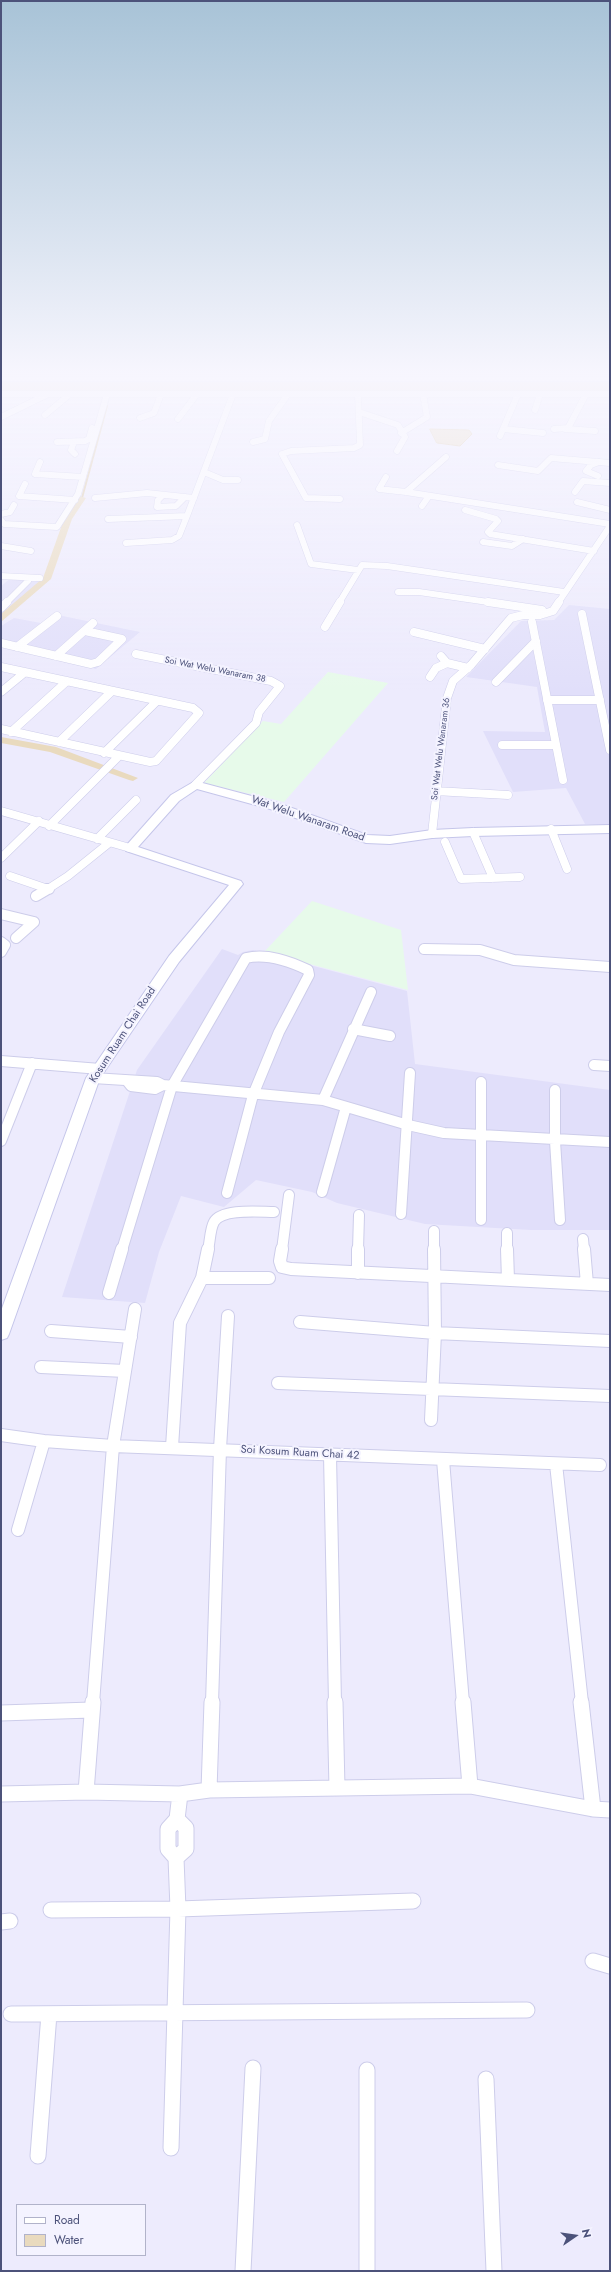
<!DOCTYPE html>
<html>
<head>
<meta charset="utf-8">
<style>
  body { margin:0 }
  #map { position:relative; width:611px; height:2272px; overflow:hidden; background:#edebfd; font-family:Jost,sans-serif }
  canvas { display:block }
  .frame { position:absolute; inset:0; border:2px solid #4c527a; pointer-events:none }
  .legend { position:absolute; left:16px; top:2204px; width:130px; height:52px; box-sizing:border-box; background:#f4f3ff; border:1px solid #b1b3ca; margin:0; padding:5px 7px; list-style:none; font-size:12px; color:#4c527a }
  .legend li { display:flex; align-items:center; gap:8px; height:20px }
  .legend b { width:20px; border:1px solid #b1b3ca }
  .north { position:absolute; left:555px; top:2216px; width:40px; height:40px; -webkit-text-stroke:3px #f4f3ff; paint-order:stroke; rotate:77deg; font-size:11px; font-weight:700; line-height:16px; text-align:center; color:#4c527a }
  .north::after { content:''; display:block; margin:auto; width:14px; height:18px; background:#4c527a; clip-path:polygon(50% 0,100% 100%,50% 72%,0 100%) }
</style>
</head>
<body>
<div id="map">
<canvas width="611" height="2272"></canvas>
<div class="frame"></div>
<ul class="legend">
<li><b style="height:5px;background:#fff"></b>Road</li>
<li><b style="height:11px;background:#e9dabe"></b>Water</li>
</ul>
<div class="north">N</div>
</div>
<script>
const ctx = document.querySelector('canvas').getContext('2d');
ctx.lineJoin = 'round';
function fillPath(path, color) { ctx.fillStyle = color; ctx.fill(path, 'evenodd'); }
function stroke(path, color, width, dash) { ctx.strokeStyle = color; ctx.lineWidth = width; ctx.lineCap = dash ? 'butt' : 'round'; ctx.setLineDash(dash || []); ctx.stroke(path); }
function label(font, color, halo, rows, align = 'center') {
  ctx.font = font + ' Jost,sans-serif'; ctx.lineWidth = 4; ctx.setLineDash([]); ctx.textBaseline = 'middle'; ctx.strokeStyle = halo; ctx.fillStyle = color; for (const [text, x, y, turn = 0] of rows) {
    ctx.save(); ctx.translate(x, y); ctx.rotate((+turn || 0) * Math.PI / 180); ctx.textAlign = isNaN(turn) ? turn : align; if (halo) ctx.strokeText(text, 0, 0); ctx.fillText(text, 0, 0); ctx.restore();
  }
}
fillPath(new Path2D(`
  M11,578L40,580L28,596L1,618V586Z
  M569,605L610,609V824H585L566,788L513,792L483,731L545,732L537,687L466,677L521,621L554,620Z
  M53,614L140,632L96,669L1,647V626L14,618L41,623Z
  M222,949L238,955L243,952L253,950L265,953L407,991L415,1064L610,1090V1230H531L425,1224L337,1203L312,1192L256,1180L224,1207L181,1196L159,1252L145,1303L62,1297L137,1070Z`), '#e1dffa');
fillPath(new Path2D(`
  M328,672L388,683L284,802L204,783L263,721L281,724Z
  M312,901L401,930L408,990L264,952Z`), '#e7faea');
const water = new Path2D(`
  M1,381H610V393H1Z
  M430,429L469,430L472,434L460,446L437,443Z`);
fillPath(water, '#e9dabe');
stroke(water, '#dbc8a4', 1);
stroke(new Path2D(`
  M82,498L107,406`), '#dbc8a4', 2);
fillPath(new Path2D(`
  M1,375H610V377L1,378Z
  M79,496L86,498L72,519L51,579L1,622V614L43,578L64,519Z
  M1,737L56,747L138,778L133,781L129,780L50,752L1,743Z`), '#e9dabe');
const streetFar4 = new Path2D(`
  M1,394H610
  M535,410L540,394
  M359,412L398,425L405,437L397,451
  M45,415L70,394
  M1,417L46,395
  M140,418L154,413L161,394
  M178,419L197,394
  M503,429L543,433
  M554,429L568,428L586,394
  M565,429L595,431
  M401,433L427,417L423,394
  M500,436L518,394
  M57,442L85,441L89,439L92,428
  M74,442L71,450L75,454
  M253,442L265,439L269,421L288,394
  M40,462L35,474L83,477
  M498,465L538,471L551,458L610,463
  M204,472L223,480H238
  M598,476L586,471L591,465L599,462
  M386,477L379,489L406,492L610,524
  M25,484L19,496L75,500
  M406,492L446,457
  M575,492L583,481L610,483
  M163,495L158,500L157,507L176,506L185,497
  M95,498L147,493L194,498
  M340,499L306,498L282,454L291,451L354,448L360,445L358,394
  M577,502L610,510
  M422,506L429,496
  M465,510L496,519L498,521L488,532L490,534L594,551
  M1,514L10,512L14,505
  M108,519L187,516L233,394
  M1,520L4,524L57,527L78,494L107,394
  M297,525L311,564L358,570
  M483,542L512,546L523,539
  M126,543L172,540L179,536L187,516
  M1,546L31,551
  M1,576L40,578
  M398,592H419L495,603
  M6,603L28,581
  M339,603L362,565L387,566L564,592
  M558,603L610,526`);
const streetFar3 = new Path2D(`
  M488,602L542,610
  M1,608L7,602
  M582,614L610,750
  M532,622L563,780
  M325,627L340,602
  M414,632L485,649
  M1,643L91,664L98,662L122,639L85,631
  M17,647L57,616
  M136,654L271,681L280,686L259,712L256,723L195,785
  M56,656L93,623
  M441,656L447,663L468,668
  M1,667L193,708L199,713L156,761L150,762L1,729
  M430,677L436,668L447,663
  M496,682L536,641
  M1,692L24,673
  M547,700H600
  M11,732L66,682
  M59,742L112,691
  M502,745H556
  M104,753L157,701
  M435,791L508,795
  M1,811L130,848
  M49,826L119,756
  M551,829L567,869
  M473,832L493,878
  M432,834L447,698L453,681L471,665L511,618L523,615H540L553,611L559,602
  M97,839L136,800
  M445,842L461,879L520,877
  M1,858L39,821
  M10,876L48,889L68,876L109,843`);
const streetFar2 = new Path2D(`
  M47,889H49
  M36,896L48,889
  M1,914L34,922
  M16,938L34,922
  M1,942L5,945L1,952
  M424,949L480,950L514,960L610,967
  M353,1029L390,1036
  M1,1061L100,1069
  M594,1065L610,1066
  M93,1078L157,1082L163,1085
  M127,1081L131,1086L155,1089L163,1085L323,1100L408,1125L444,1133L610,1142
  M481,1082V1220
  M555,1090V1141L560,1220
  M323,1100L371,992
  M1,1141L32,1063
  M322,1192L346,1107
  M401,1214L410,1073
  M434,1231V1250
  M507,1233V1250
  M583,1239L584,1250
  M122,1250L172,1086L246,958C267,953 289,961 308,970L309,975L279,1032L253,1095L227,1193
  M208,1250C210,1242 210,1229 214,1222C222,1208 260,1212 274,1212
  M282,1250L289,1195
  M358,1250L359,1215`);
const streetFar1 = new Path2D(`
  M282,1249L280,1261L282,1267L291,1269L610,1285
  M507,1249L508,1280
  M584,1249L587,1284
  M358,1273V1249
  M202,1278H269
  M109,1293L122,1249
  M300,1322L435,1333L610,1341
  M51,1331L131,1337
  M41,1367L125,1371
  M278,1383L610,1396
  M431,1420L435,1333L434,1249
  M1,1435L44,1441L113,1446L600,1465
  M172,1447L180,1323L202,1278L208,1249
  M330,1455L335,1703
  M443,1460L463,1703
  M556,1464L582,1703
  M18,1530L44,1441
  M93,1703L113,1446L135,1309
  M212,1703L220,1449L228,1316`);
const street = new Path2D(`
  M335,1702L337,1788
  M463,1702L470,1786
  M581,1702L593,1809
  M1,1713L91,1710
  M209,1790L212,1702
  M86,1792L93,1702
  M1,1794L86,1792L180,1794L209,1790L470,1786L593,1809L610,1810
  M176,1858L186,1849V1828L177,1819
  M51,1910L178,1909L413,1901
  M1,1922L10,1921
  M593,1961L610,1966
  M11,2014L527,2010
  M367,2070V2271
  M486,2079L494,2271
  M171,2148L178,1909L176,1858L168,1849V1829L177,1819L180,1794
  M38,2156L49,2014
  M243,2271L253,2068`);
const secondary = new Path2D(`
  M1,377H610V381H1Z
  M195,781L278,803L367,835L390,836L432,830L473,828L610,825V833L473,836L432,838L390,844L366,843L270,809L197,789L179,801L138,847L241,881L243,884L179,962L100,1078L9,1334L7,1338L1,1340V1311L86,1078L169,956L229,885L126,851L124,848L171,795Z`);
stroke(streetFar4, '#cdcdea', 7);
stroke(streetFar3, '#cdcdea', 9);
stroke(streetFar2, '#cdcdea', 12);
stroke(streetFar1, '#cdcdea', 14);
stroke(street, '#cdcdea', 17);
stroke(secondary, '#c5c6ea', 2);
stroke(streetFar4, '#fff', 6);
stroke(streetFar3, '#fff', 8);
stroke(streetFar2, '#fff', 10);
stroke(streetFar1, '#fff', 12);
stroke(street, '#fff', 15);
fillPath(secondary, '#fff');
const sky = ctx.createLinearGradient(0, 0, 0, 693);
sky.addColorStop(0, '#a8c3d7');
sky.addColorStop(0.54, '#f7f6fe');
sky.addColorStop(1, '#f7f6fe00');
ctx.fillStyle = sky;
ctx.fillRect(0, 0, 611, 693);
label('9px', '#4c527a', '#f4f3ff', [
  ["Soi Wat Welu Wanaram 38",215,670,11],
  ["Soi Wat Welu Wanaram 36",441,749,-83]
]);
label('11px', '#4c527a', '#f4f3ff', [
  ["Wat Welu Wanaram Road",308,819,19],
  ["Kosum Ruam Chai Road",123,1035,-57],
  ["Soi Kosum Ruam Chai 42",300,1453,3]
]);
</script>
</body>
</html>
